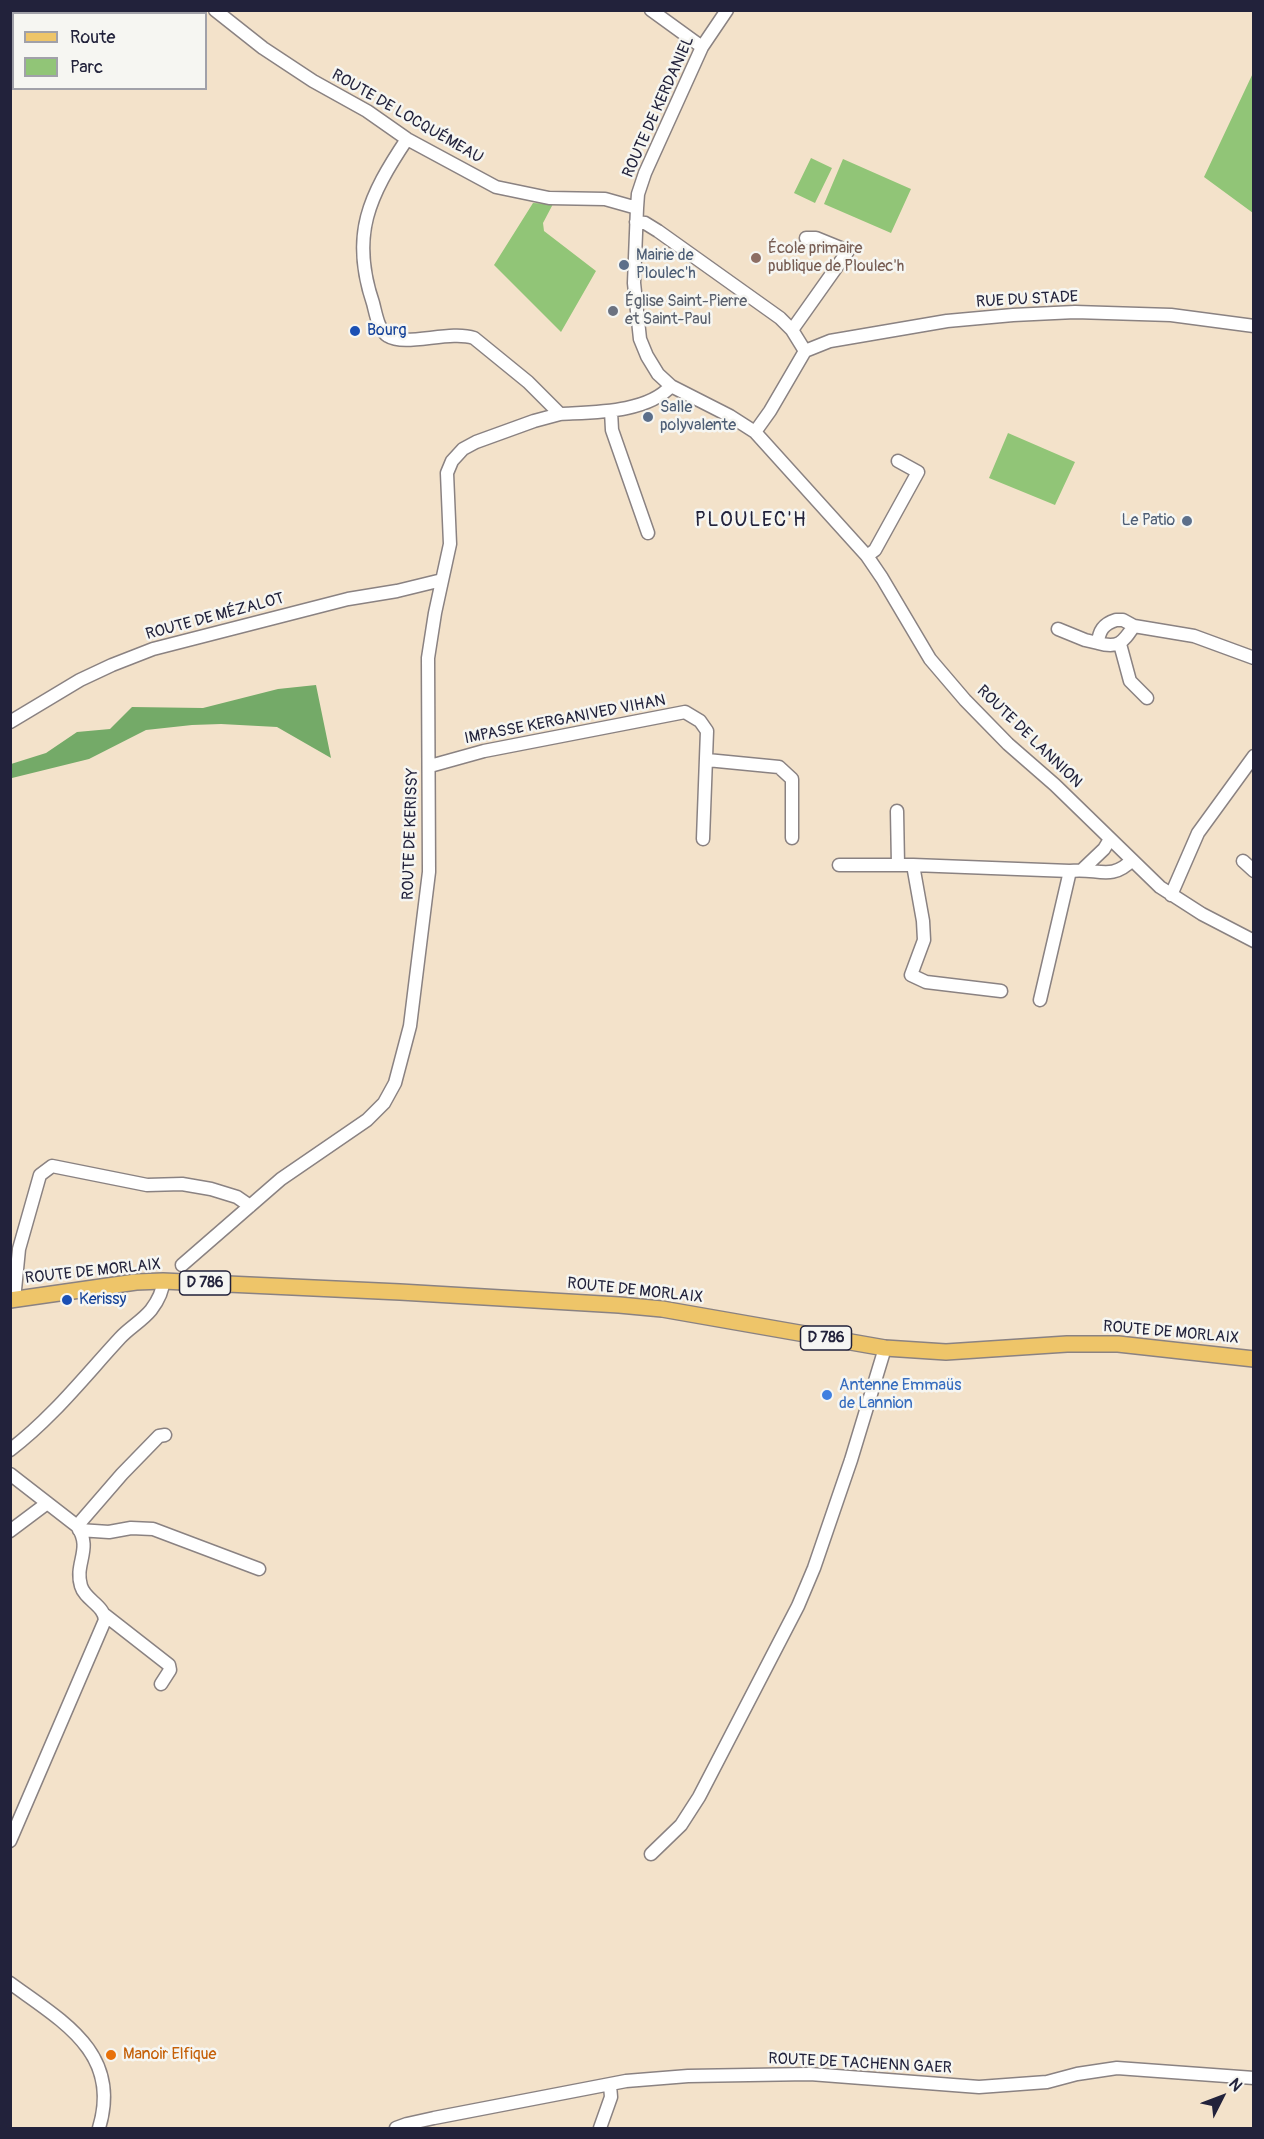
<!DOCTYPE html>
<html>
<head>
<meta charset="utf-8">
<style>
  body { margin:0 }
  #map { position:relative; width:1264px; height:2139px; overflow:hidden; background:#f3e2ca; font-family:Pangolin,sans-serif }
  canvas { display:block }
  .frame { position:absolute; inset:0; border:12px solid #22223b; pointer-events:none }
  .legend { position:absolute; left:12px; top:12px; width:195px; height:78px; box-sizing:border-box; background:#f6f6f2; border:2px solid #a1a1a9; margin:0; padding:8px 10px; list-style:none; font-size:18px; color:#22223b }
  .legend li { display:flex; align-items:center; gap:12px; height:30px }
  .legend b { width:30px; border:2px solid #a1a1a9 }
  .north { position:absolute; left:1192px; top:2067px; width:60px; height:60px; -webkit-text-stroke:4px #f6f6f2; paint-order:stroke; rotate:48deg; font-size:16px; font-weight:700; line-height:24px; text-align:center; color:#22223b }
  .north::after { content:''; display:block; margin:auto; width:21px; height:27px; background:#22223b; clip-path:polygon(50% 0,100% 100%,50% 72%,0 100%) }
</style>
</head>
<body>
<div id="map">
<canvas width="1264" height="2139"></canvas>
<div class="frame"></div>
<ul class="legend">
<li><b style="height:8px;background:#eec569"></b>Route</li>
<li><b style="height:16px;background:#91c577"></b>Parc</li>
</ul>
<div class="north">N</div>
</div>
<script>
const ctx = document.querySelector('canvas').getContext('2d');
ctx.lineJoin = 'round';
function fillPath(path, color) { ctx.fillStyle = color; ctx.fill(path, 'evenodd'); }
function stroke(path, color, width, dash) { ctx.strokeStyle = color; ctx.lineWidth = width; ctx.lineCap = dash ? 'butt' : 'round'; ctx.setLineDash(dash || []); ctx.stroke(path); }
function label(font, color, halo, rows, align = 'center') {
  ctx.font = font + ' Pangolin,sans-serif'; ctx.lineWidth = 5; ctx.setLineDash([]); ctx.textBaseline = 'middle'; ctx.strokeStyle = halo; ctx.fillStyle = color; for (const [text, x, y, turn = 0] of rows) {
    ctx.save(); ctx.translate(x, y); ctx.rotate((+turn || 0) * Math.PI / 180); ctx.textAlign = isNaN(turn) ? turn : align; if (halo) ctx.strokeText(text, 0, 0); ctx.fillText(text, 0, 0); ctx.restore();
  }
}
fillPath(new Path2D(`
  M1253,73V213L1204,177Z
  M811,158L832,168L815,203L794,193Z
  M843,159L911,189L891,233L824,204Z
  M533,203L553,204L543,223L544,231L596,271L561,332L494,265Z
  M1008,433L1075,462L1055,505L989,478Z`), '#91c577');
fillPath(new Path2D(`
  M316,685L331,758L277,727L221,724L192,725L146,730L89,759L12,778L11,764L46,753L77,732L110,729L132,707L203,708L278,689Z`), '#74aa68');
const minor = new Path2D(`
  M215,10L263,48L313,81L367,111L407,139L496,187L549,198L605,199L637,208
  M651,10L702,47
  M727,10L702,47L645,173L638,194L637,208L634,283L640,339L647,356L658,374L671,386L730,416L755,432L867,556L882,578L930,659L965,700L1008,744L1055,785L1160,887L1202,914L1254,941
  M407,139C369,196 350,235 373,303C376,314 378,330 388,336C405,347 450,330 474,338L528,382L560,414C594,412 647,413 671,386
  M636,222L645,223L658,231L780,318L792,330L805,351
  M792,330L848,251L816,238H806
  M805,351L830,341L947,321L1013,315L1075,312L1171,315L1254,326
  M611,411L612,430L648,533
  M755,432L770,411L805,351
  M867,556L875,550L918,472L898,461
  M1116,620H1123L1134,626C1123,642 1119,649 1098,643C1099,631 1103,624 1116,620Z
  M1134,626L1194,636L1254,658
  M1058,629L1085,640L1098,643
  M1120,644L1130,681L1147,698
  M10,722L80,680L112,665L153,649L348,599L397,591L442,580
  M707,760L779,767L792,779V838
  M430,766L484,751L685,712L700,721L707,731L703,839
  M897,811L898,865
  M1243,861L1254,871
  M839,865H913L1070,871C1096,867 1111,882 1132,860
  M913,865L923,921L924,940L911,975L926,982L1001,991
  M1083,869L1104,849L1110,839
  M1171,895L1198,833L1254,756
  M1040,1000L1070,871
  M182,1265L281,1179L367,1120L384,1103L395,1083L410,1026L429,872L428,658L435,613L450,544L447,473L452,461L463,449L476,442L534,421L560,414
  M14,1300L19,1249L40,1175L52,1166L147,1185L182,1184L211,1189L237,1197L250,1206
  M10,1450C53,1417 84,1377 120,1338C129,1328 142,1321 151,1310C157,1302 163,1291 163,1281
  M10,1474L77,1526C93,1549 74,1563 81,1586C85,1600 104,1605 105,1620L10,1841
  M77,1526L122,1474L159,1436L165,1435
  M79,1530L109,1532L131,1528L153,1529L259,1569
  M10,1531L46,1504
  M105,1615L169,1665L170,1670L161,1684
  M651,1854L681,1825L699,1797L798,1606L814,1568L851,1460L885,1348
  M10,1983C62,2021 122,2053 99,2128
  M396,2128L407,2124L434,2118L626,2081L688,2076L810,2074L979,2087L1047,2082L1077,2074L1117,2068L1254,2078
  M600,2128L611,2097L610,2085`);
const major = new Path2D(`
  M10,1300L136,1282L163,1281L400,1292L619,1305L662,1309L885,1348L946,1352L1067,1344H1118L1254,1359`);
stroke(minor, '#8a8282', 15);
stroke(major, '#8a8282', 18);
stroke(minor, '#fff', 12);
stroke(major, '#eec569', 15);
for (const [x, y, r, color] of [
  [756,258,6,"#8d6e63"],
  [624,265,6,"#5c6f8a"],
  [613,311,6,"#6b7280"],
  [355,331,6,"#1a4fb4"],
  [648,417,6,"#5c6f8a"],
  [1187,521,6,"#5c6f8a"],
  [67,1300,6,"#1a4fb4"],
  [827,1395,6,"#3f7fe0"],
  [111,2055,6,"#e8710a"]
]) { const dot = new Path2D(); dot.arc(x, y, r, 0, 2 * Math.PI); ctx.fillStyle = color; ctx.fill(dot); stroke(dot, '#f6f6f2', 2); }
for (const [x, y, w] of [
  [205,1283,51],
  [826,1338,51]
]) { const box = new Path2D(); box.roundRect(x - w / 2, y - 12, w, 24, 4.5); ctx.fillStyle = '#f6f6f2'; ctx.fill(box); stroke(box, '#22223b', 1.5); }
label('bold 15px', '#22223b', null, [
  ["D 786",205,1283],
  ["D 786",826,1338]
]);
label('16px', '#22223b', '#f6f6f2', [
  ["ROUTE DE KERDANIEL",659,107,-66],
  ["ROUTE DE LOCQUÉMEAU",407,117,30],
  ["RUE DU STADE",1027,300,-3],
  ["ROUTE DE MÉZALOT",215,617,-15],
  ["IMPASSE KERGANIVED VIHAN",565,720,-11],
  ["ROUTE DE LANNION",1029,737,44],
  ["ROUTE DE KERISSY",411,834,-88],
  ["ROUTE DE MORLAIX",93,1272,-6],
  ["ROUTE DE MORLAIX",635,1291,6],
  ["ROUTE DE MORLAIX",1171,1333,5],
  ["ROUTE DE TACHENN GAER",860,2064,3]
]);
label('16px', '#785e54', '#f6f6f2', [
  ["École primaire",768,249],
  ["publique de Ploulec'h",768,267]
], 'left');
label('16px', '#4e5e75', '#f6f6f2', [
  ["Mairie de",636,256],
  ["Ploulec'h",636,274],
  ["Salle",660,408],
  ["polyvalente",660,426],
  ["Le Patio",1175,521,"right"]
], 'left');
label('16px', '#5b616d', '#f6f6f2', [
  ["Église Saint-Pierre",625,302],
  ["et Saint-Paul",625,320]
], 'left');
label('16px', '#164399', '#f6f6f2', [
  ["Bourg",367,331],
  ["Kerissy",79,1300]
], 'left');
label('16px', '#366cbe', '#f6f6f2', [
  ["Antenne Emmaüs",839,1386],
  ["de Lannion",839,1404]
], 'left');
label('16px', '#c56008', '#f6f6f2', [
  ["Manoir Elfique",123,2055]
], 'left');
ctx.letterSpacing = '1.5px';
label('20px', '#22223b', '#f6f6f2', [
  ["PLOULEC'H",751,521]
]);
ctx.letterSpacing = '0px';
</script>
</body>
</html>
